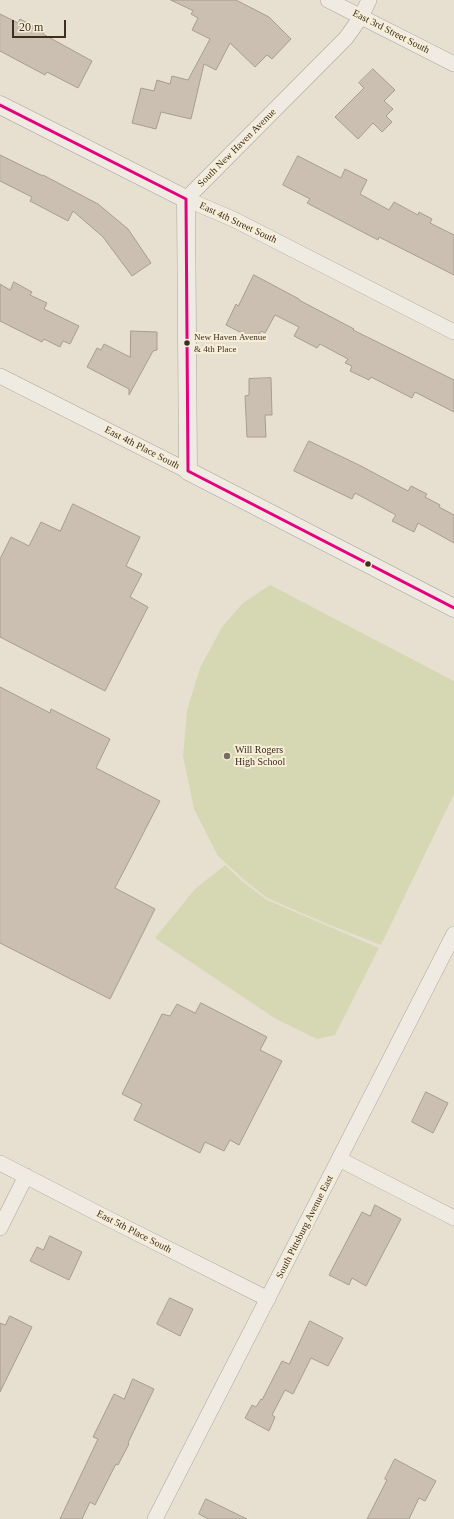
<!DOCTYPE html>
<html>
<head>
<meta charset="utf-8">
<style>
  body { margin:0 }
  #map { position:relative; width:454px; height:1519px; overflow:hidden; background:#e7e0d1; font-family:Georgia,serif }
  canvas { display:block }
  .scale { position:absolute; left:12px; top:20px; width:54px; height:18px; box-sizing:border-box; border:2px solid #3d2e20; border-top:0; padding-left:5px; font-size:12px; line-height:14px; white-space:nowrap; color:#3d2e20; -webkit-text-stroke:3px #f7eed8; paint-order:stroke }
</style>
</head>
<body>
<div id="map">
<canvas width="454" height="1519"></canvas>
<div class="scale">20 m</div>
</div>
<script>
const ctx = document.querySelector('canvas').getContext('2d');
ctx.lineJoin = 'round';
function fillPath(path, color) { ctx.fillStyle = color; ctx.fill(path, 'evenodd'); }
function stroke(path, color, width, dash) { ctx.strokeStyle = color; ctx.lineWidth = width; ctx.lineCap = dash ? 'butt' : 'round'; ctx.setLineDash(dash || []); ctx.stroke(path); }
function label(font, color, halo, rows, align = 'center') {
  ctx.font = font + ' Georgia,serif'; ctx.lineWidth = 4; ctx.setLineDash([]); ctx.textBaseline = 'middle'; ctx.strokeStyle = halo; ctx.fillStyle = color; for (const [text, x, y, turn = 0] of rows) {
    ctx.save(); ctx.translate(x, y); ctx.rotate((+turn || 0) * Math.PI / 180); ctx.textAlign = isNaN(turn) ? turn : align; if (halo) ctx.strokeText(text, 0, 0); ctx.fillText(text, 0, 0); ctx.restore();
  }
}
fillPath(new Path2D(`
  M270,585L454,681V794L381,945L325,923L267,898L243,879L218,856L194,809L183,756L187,710L200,668L222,627L243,603Z
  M225,865L242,881L267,900L379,948L335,1035L317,1039L276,1019L155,938L195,889Z`), '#d6d7b3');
const building = new Path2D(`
  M171,0H236L269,17L291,39L272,59L267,55L255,67L230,43L216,70L204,64L191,119L161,112L156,129L132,123L141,88L154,91L157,80L170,84L172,76L188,80L210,39L192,30L198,18L191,14L193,11Z
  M0,14L18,23L20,19L44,32L43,34L92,61L78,88L47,72L45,75L0,51Z
  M373,69L395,90L384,101L393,109L386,116L392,122L382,132L373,123L358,139L335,117L364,88L359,83Z
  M0,155L43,176V175L98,204L128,229L151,263L132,276L103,237L73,211L68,221L30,201L32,197L0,181Z
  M298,156L341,178L345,169L367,180L360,194L389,210L394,202L418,215L419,212L432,219L430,223L454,235V275L379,237L378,240L307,203L310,199L283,185Z
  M254,275L299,299V300L354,329L353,330L454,380V412L415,392L412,398L371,377L369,380L350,371L352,366L345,363L348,359L320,344L317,348L294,336L299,327L275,315L265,333L261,331L256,340L226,325L236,304L238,306Z
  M14,282L32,292L30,295L47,303L44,309L79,326L70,344L63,341L60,347L44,339L42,342L0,321V284L10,290Z
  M131,331L157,332V350L153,351L129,395V389L87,367L97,348L101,350L104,344L130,357Z
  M271,378L272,415H265L266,437H247L245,396L249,395V379Z
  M309,441L359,465L408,491L411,486L427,494L425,497L440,505L439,507L454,515V543L418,523L414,532L392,521L396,515L355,493L352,499L294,471Z
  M73,504L140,537L126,566L142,574L130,597L148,607L105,691L0,637V559L11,537L29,546L41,522L60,531Z
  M0,687L50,713L51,709L110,739L96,768L160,801L115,888L155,909L110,999L0,943Z
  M201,1003L267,1037L260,1050L282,1061L239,1145L230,1140L224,1151L205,1142L200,1153L134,1120L142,1104L122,1094L162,1014L170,1016L177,1004L195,1013Z
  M426,1092L448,1103L433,1133L412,1122Z
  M375,1205L401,1219L366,1286L352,1278L349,1285L329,1275L362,1212L370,1216Z
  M50,1236L82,1252L69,1280L30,1261L37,1247L43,1250Z
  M170,1298L193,1309L180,1336L157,1324Z
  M10,1316L32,1327L0,1392V1323L5,1325Z
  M310,1321L343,1338L328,1366L311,1358L293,1394L285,1390L272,1415L275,1417L269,1431L245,1418L252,1405L256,1407L261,1399L262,1400L282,1361L289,1364Z
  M133,1379L154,1389L128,1443L129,1444L118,1465L116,1464L95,1505L90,1502L82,1519H60L98,1439L93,1437L114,1394L124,1399Z
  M395,1459L436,1481L425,1501L419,1498L409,1519H367L387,1480L385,1479Z
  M206,1499L247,1519H208L199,1514Z`);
fillPath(building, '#cbbfb2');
stroke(building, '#a89c90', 1);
const minor = new Path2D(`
  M328,0L454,64
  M369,0L361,17L346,38L186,199L233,219L454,332
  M0,376L188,471
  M339,1159L454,1218
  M0,1163L103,1216L268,1299
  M0,1228L26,1176
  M155,1519L454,934`);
const tertiary = new Path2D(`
  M0,105L186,199L188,471L454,608`);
stroke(minor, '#ada599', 16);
stroke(tertiary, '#ada599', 19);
stroke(minor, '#efebe3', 15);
stroke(tertiary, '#efebe3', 18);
stroke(new Path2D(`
  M0,105L186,199L188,471L454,608`), '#e5007d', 3);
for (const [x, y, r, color] of [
  [187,343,3.5,"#3d2e20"],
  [368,564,3.5,"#3d2e20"],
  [227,756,4,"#786c5e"]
]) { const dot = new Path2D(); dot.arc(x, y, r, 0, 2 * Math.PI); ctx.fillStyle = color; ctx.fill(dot); stroke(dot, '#f7eed8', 1.5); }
label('9px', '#3d2e20', '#f7eed8', [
  ["New Haven Avenue",194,338],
  ["& 4th Place",194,350]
], 'left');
label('10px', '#3d2e20', '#f7eed8', [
  ["East 3rd Street South",391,32,27],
  ["South New Haven Avenue",237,148,-45],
  ["East 4th Street South",238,223,25],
  ["East 4th Place South",142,448,27],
  ["South Pittsburg Avenue East",305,1227,-63],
  ["East 5th Place South",134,1232,27]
]);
label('10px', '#3d2e20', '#f7eed8', [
  ["Will Rogers",235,750],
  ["High School",235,762]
], 'left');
</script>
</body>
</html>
